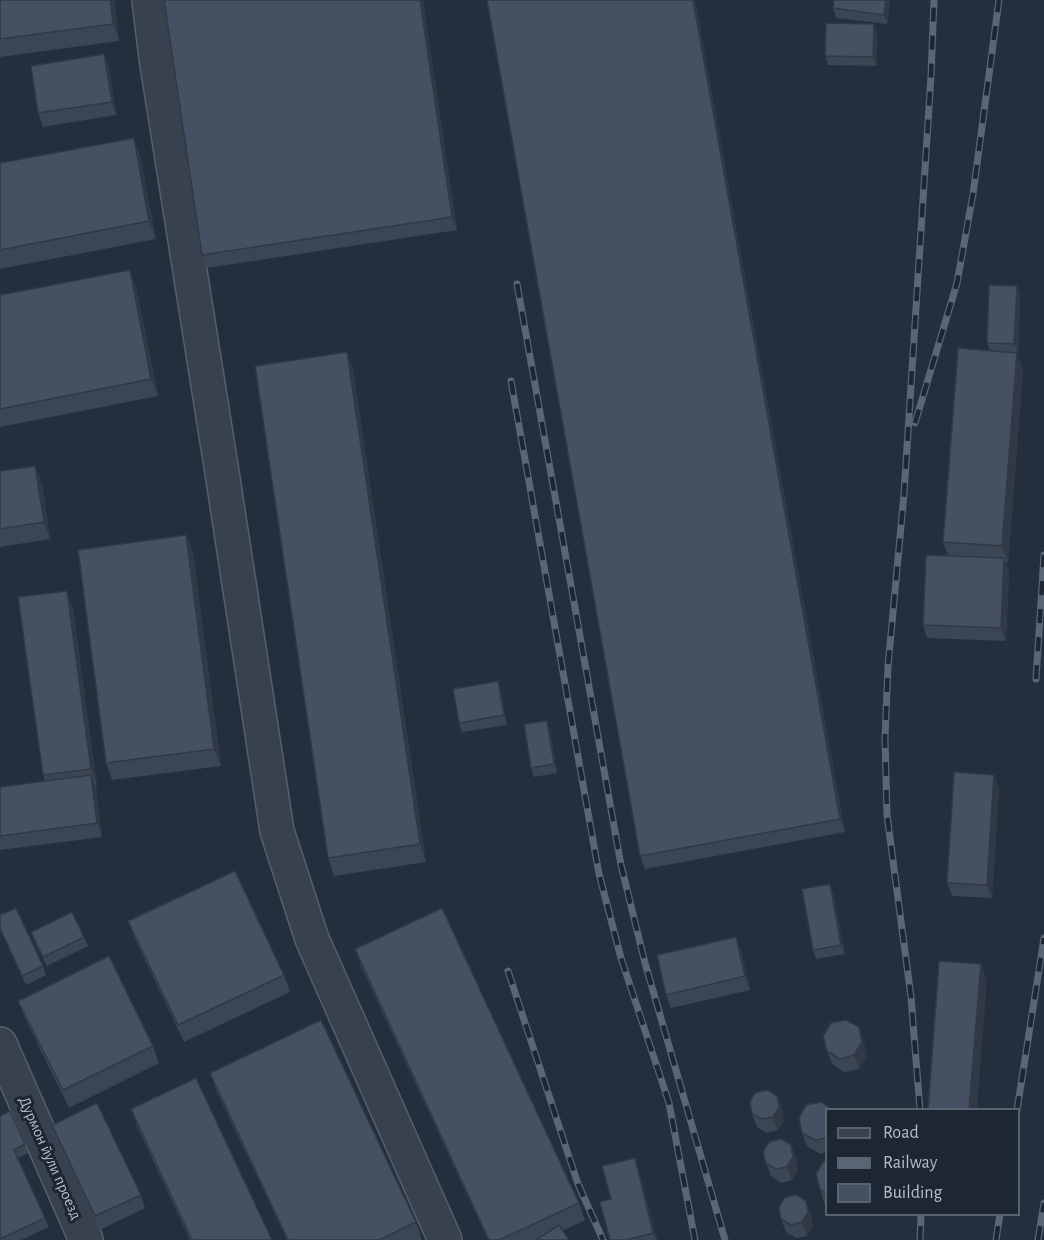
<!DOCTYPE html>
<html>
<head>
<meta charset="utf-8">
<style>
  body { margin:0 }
  #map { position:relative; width:1044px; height:1240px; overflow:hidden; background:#242f3e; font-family:"Alegreya Sans",sans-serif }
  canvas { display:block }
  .legend { position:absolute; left:825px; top:1108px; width:195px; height:108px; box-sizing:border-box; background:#1d2633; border:2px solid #59626f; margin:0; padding:8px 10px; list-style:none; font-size:18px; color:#b4bcc9 }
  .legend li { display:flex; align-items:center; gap:12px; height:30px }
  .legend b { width:30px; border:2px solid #59626f }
</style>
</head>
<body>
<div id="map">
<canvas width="1044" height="1240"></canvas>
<ul class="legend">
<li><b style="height:8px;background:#38414e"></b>Road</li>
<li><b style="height:8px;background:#5a6575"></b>Railway</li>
<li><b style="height:16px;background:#455162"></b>Building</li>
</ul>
</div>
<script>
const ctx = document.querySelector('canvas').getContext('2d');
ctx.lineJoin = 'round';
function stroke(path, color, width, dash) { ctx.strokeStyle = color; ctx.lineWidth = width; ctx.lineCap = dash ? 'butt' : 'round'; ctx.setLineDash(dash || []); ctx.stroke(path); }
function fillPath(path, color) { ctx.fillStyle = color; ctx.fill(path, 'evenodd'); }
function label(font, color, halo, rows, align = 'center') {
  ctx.font = font + ' "Alegreya Sans",sans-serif'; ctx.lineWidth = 6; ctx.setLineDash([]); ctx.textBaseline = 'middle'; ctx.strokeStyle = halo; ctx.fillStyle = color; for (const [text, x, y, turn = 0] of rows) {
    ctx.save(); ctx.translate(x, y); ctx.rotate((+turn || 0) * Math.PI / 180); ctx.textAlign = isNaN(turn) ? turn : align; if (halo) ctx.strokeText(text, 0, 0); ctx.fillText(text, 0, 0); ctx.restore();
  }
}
const minor = new Path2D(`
  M149,0L156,58L221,466L277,831L312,939L445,1240
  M0,1044L86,1240`);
stroke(minor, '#565f6c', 36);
stroke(minor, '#38414e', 33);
const rail = new Path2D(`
  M517,284L621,865L645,963L725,1240
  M511,381L599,874L621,958L669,1103L695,1240
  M915,423L957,283L973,194L999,0
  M1036,679L1044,555
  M508,971L578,1184L603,1240
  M920,1110L911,997L887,815L885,738L888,666L904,494L931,76L934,0
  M1017,1110L1044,938
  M920,1240L921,1214
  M996,1240L1000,1214
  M1038,1240L1044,1203`);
stroke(rail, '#5a6575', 7);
stroke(rail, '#1d2633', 4.5, [14]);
fillPath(new Path2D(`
  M0,0H114L119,41L0,57Z
  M164,0H423L457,230L207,268L202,255Z
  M487,0H695L845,832L645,869L640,856Z
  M834,0H890L887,24L836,18L833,8Z
  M874,24L877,34V66L828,65L825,56Z
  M109,67L116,115L43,127L38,113Z
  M140,155L156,239L0,269V163Z
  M136,287L158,396L0,427V295Z
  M1020,295L1018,353L1009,352L1017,353L1023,370L1008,563H1006L1009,571L1006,641L927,638L923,625L948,555L943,542L990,351L987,343Z
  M353,369L426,862L334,876L328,858Z
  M0,471L42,483L50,539L0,547Z
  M186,535L193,553L221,766L112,780L106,763Z
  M73,608L97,786L95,787L102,837L0,850V787L45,781L43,775Z
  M501,690L507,725L462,732L459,723Z
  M550,730L557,773L534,777L531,768Z
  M999,788L992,898L952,896L947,883Z
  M833,893L845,954L816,959L813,950Z
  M0,915L43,966L46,975L26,985L0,930Z
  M128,921L284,975L290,992L184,1042L135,939Z
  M31,932L84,937L88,946L47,966L34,941Z
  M355,949L579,1203L585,1220L562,1231L569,1240H488L361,966Z
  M741,950L750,990L671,1008L666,995Z
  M18,1001L153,1046L159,1063L69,1108L25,1018Z
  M864,1041L867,1056L859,1069L844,1072L832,1064L827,1051Z
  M210,1073L416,1222L422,1240H287L216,1090Z
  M777,1096L782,1109L784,1120L778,1130L767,1133L757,1127L752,1114Z
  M131,1109L272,1240H190L137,1126Z
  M826,1110V1152L820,1154L807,1146L802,1133Z
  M0,1116L25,1144L28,1153L18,1158L49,1227L21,1240H0Z
  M52,1125L141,1195L145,1208L100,1230L57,1138Z
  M791,1145L796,1159L798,1170L792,1180L781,1183L771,1176L766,1163Z
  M635,1158L639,1171L657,1240H610L611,1199Z
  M826,1161V1204L824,1203L820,1189Z
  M811,1215L813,1226L807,1236L796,1238L786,1232L781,1219Z`), '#3b4654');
fillPath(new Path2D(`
  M110,0H114L119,41L113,24Z
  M420,0H423L457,230L452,217Z
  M693,0H695L845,832L840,819Z
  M886,0H890L887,24L884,15Z
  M874,24L877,34V66L873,57Z
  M104,54L109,67L116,115L112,102Z
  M134,138L140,155L156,239L149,221Z
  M130,270L136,287L158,396L151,379Z
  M1017,286L1020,295L1018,353L1014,344Z
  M347,352L353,369L426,862L420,844Z
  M1017,353L1023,370L1008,563L1002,546Z
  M35,466L42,483L50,539L44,522Z
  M186,535L193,553L221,766L214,749Z
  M1004,558L1009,571L1006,641L1001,628Z
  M67,591L73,608L97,786L91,769Z
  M498,681L501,690L507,725L504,715Z
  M547,721L550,730L557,773L554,764Z
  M91,775L96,788L102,837L97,823Z
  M994,775L999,788L992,898L987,885Z
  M830,884L833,893L845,954L841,945Z
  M736,937L741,950L750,990L745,976Z
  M981,964L987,981L977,1110H969Z
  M859,1027L864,1041L867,1056L859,1069L854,1055Z
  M777,1096L782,1109L784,1120L778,1130L773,1117Z
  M791,1145L796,1159L798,1170L792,1180L787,1167Z
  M635,1158L639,1171L657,1240L653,1233Z
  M806,1201L811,1215L813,1226L807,1236L802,1222Z`), '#303945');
const building = new Path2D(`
  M0,0H110L113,24L0,39Z
  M164,0H420L452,217L202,255Z
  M487,0H693L840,819L640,856Z
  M834,0H886L884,15L833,8Z
  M826,23L874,24L873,57L825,56Z
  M104,54L112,102L38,113L31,66Z
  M134,138L149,221L0,250V163Z
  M130,270L151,379L0,409V295Z
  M989,285L1017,286L1014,344L987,343Z
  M958,348L1017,353L1002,546L943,542Z
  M347,352L420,844L328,858L255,366Z
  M35,466L44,522L0,529V471Z
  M186,535L214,749L106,763L78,550Z
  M926,555L1004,558L1001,628L923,625Z
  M67,591L91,769L43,775L18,597Z
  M498,681L504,715L459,723L453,689Z
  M547,721L554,764L531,768L524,724Z
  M954,772L994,775L987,885L947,883Z
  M91,775L97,823L0,836V787Z
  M235,871L284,975L178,1025L128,921Z
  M830,884L841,945L813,950L802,889Z
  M16,908L43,966L22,976L0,928V915Z
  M442,908L579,1203L499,1240H489L355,949Z
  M72,912L84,937L43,957L31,932Z
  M736,937L745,976L666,995L657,955Z
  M109,956L153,1046L63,1090L18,1001Z
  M939,961L981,964L969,1110H928Z
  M321,1020L416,1222L379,1240H288L210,1073Z
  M846,1020L859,1027L862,1042L854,1055L840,1059L827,1051L823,1036L831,1023Z
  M196,1078L272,1240H192L131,1109Z
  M767,1090L777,1096L779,1107L773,1117L762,1119L752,1114L750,1102L755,1093Z
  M821,1102L834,1110H826V1138L815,1140L802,1133L799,1118L806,1105Z
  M97,1103L141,1195L95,1216L52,1125Z
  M10,1111L25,1144L14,1150L45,1218L0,1239V1116Z
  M781,1139L791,1145L793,1157L787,1167L776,1169L766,1163L763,1152L769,1142Z
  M635,1158L653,1233L626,1240H610L600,1202L611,1199L602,1166Z
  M824,1161H826V1193L820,1189L816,1174Z
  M796,1195L806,1201L808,1213L802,1222L791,1225L781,1219L779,1208L784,1198Z
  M559,1225L569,1240H536Z`);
fillPath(building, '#455162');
stroke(building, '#303945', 1.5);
label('16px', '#b4bcc9', '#1d2633', [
  ["Дурмон йули проезд",50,1158,66]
]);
</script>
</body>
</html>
